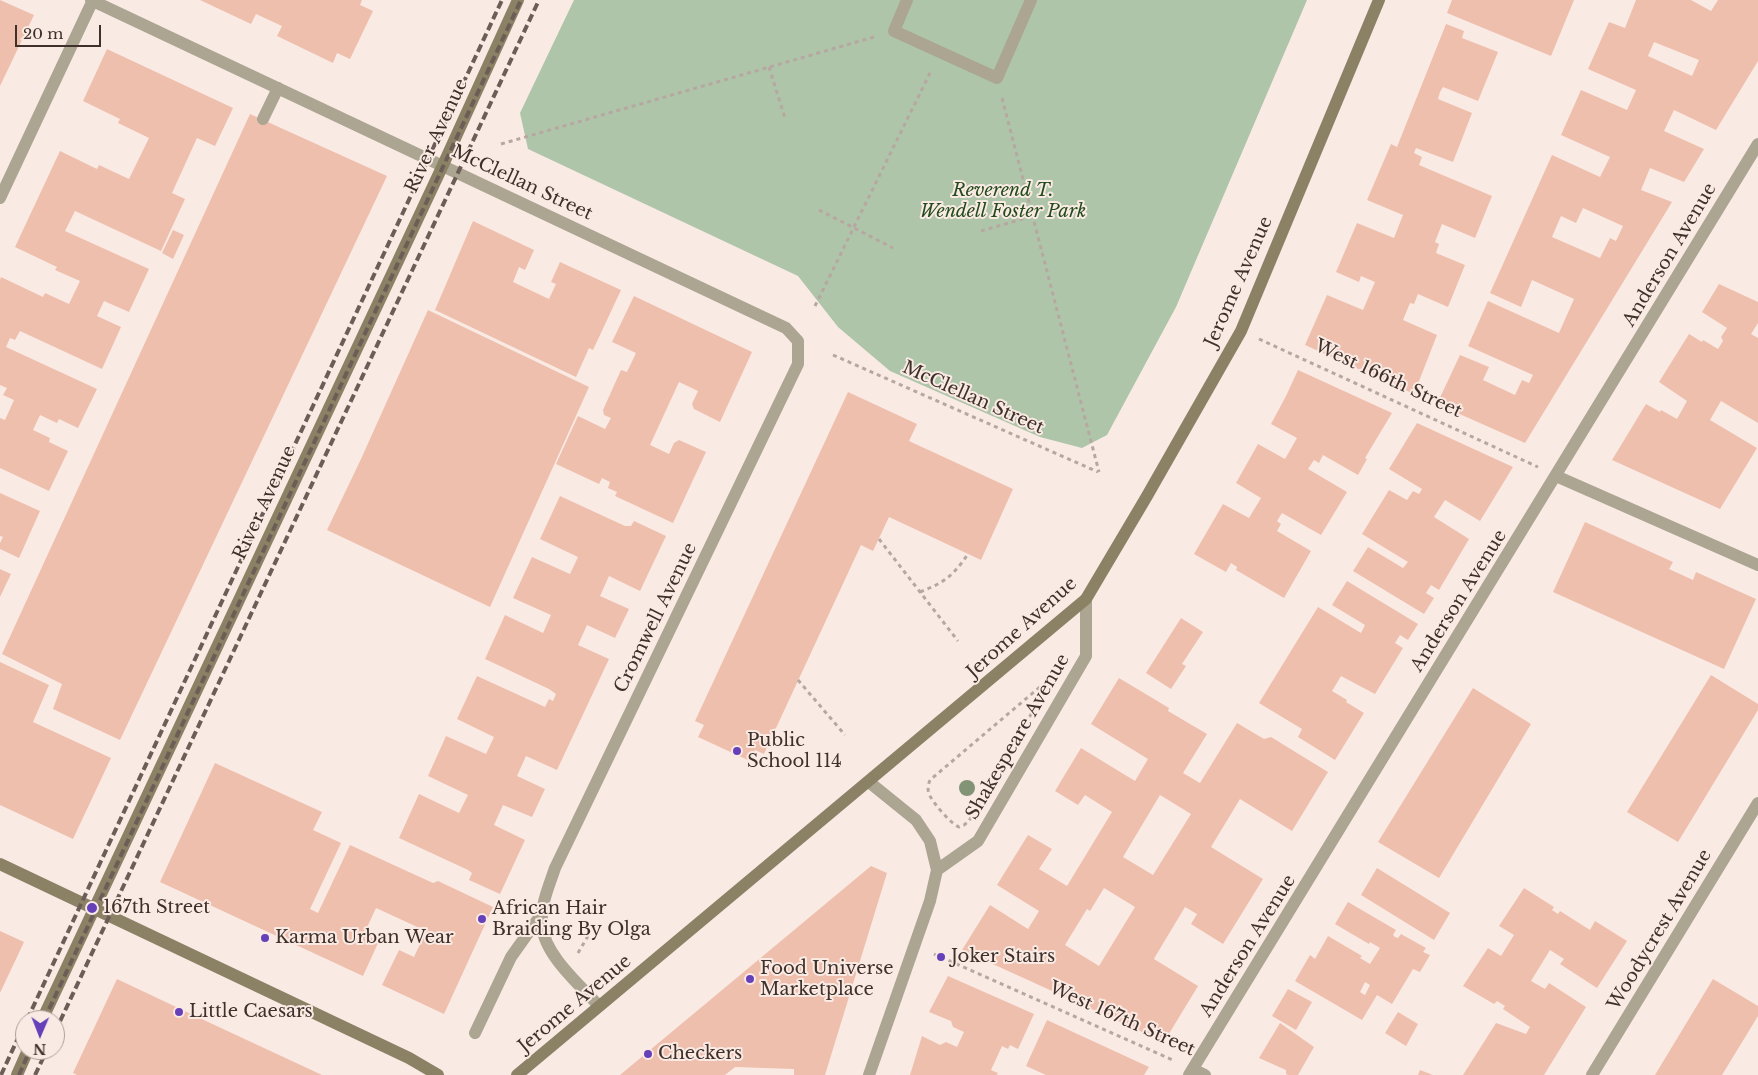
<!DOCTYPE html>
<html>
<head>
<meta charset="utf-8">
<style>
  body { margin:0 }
  #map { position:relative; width:1758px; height:1075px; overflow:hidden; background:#faeae4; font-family:"Libre Baskerville",serif }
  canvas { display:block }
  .north { position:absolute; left:15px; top:1010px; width:50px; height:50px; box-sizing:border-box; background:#faeae4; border:1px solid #afa09a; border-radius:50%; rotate:181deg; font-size:14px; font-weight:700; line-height:20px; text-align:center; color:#3f302a }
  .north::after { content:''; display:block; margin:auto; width:18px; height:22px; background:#6540b9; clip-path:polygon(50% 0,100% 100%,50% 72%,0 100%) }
  .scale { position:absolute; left:15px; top:25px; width:86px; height:22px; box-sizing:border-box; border:2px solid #3f302a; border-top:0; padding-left:6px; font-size:15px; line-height:18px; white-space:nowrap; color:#3f302a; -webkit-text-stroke:4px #faeae4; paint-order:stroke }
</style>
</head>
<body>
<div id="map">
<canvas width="1758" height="1075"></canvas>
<div class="north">N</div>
<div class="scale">20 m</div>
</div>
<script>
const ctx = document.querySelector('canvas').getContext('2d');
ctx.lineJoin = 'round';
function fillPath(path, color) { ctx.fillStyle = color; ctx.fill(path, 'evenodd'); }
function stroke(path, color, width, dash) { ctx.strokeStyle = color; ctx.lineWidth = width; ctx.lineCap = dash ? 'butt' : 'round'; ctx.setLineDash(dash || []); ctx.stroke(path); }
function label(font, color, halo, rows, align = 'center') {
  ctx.font = font + ' "Libre Baskerville",serif'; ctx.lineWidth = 4; ctx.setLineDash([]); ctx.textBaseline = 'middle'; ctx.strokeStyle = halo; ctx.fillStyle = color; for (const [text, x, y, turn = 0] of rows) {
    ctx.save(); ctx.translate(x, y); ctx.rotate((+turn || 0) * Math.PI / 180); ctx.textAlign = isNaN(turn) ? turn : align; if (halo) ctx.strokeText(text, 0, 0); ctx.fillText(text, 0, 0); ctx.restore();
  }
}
fillPath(new Path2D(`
  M574,0H1307L1176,307L1107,435L1082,448L1040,437L890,371L838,327L798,276L528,149L520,113Z`), '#aec5aa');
fillPath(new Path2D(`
  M0,0L34,15L0,86Z
  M200,0H362L360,5L373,11L350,59L337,53L333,63L277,36L282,26L256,14L251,24Z
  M1452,0H1574L1551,56L1447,13Z
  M1636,0H1691L1711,11L1718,0H1758V61L1716,130L1674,110L1664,131L1704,149L1684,182L1650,168L1641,190L1672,202L1525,443L1437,404L1460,355L1489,367L1483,380L1515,395L1522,380L1529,383L1533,375L1468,346L1488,301L1559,333L1574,299L1532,280L1521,307L1490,293L1552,155L1600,177L1610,157L1561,135L1581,90L1627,110L1636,90L1588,69L1609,22L1625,28ZM1654,42L1699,60L1692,76L1648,56ZM1583,208L1623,226L1616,241L1610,238L1600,258L1552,237L1561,216L1576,223Z
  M1446,24L1464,31L1462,38L1498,52L1478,101L1443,87L1440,92L1438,99L1472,113L1453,162L1416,148L1414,153L1422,157L1419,165L1492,196L1475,238L1442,224L1435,242L1439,244L1436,253L1465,265L1448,307L1418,294L1414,304L1410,303L1403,320L1437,335L1414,394L1305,345L1327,295L1363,310L1375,282L1361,276L1359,282L1336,272L1357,223L1394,238L1403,215L1367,200L1391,144L1397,147Z
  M107,49L233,108L215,146L197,138L172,193L185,199L161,251L75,211L65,231L149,269L129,312L104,301L97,316L121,327L102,369L20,331L15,340L10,338L6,347L97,389L78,428L59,419L57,423L40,415L33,430L50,438L49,442L68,451L49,491L0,468V418L5,420L14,400L3,395L7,388L0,385V280L1,277L43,297L45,293L69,304L80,281L55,270L57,267L15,247L60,151L97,169L99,165L129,179L149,138L118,123L120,119L83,101Z
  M250,114L387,176L120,740L53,709L62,684L2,654Z
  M473,221L534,250L525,270L519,267L513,282L549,299L556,284L551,282L560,262L621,290L593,350L589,348L576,377L435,310Z
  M173,230L184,235L173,259L162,253Z
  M1719,284L1758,302V323L1751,334L1758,338V423L1721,401L1710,420L1757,448L1720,509L1612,460L1646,404L1660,412L1661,410L1677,419L1687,401L1659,382L1689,334L1702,342L1703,340L1718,349L1723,341L1721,337L1727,328L1702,312Z
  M634,296L752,352L720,422L694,409L692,404L698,391L679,382L650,445L669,454L674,443L679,440L706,452L673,523L615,496L617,492L608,488L610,482L602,478L599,484L556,464L578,416L605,429L611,418L604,415L603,410L621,370L627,372L636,353L612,342Z
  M428,310L589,387L490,607L327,530L361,459Z
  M1298,370L1392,413L1365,458L1367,459L1358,475L1323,455L1319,463L1314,460L1308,469L1347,492L1321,535L1282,513L1277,521L1281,524L1277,531L1311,551L1284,598L1236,570L1237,567L1231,563L1226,572L1194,554L1223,504L1249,518L1261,498L1236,483L1258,444L1285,459L1297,438L1271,424L1286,396Z
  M848,392L917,424L909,441L1013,489L981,560L889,517L873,551L861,545L764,754L755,750L750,761L698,737L704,725L695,721Z
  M1417,423L1513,467L1480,521L1445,500L1434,517L1469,539L1439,590L1431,585L1426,593L1434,598L1424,614L1353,571L1368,547L1403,568L1408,562L1362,534L1389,490L1407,500L1413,491L1419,494L1422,489L1389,469Z
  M0,493L40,511L19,558L0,549V543L3,537L0,536Z
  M560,496L625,526H631L634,521L666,536L640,591L609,576L600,596L629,609L615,638L587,625L578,645L609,659L557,770L526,756L517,776L545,789L532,817L503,805L494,825L525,840L500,894L469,880L472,873L468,870L399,838L419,794L459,813L468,795L428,776L446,736L486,754L494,737L457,719L477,676L545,707L549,699L553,701L556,694L549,689L485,659L505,615L543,633L551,615L513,598L532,557L570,574L578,557L540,539Z
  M1585,522L1673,562L1669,569L1693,580L1696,572L1756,599L1724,669L1553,592Z
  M0,569L11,574L0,597Z
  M1347,581L1418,624L1408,640L1400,635L1395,643L1403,648L1375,694L1341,676L1332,691L1347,700L1346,702L1364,713L1335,760L1298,737L1302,729L1259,703L1318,607L1361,633L1365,625L1332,605Z
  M1181,618L1203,632L1182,664L1186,666L1171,689L1146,673Z
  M0,662L49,685L33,722L111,758L73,839L0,805Z
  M1711,675L1758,704V710L1678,842L1627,812Z
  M1119,678L1169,708L1168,711L1207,734L1183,773L1200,783L1237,723L1264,739L1271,737L1328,772L1292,831L1240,799L1211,847L1263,879L1223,944L1191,924L1197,914L1185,907L1155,957L1154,959L1198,986L1164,1042L962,950L990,905L1028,929L1039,911L997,885L1028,835L1052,849L1039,869L1067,886L1112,812L1085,795L1078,805L1055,791L1081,748L1135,781L1148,759L1091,724ZM1160,795L1191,814L1153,875L1123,857ZM1104,888L1135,907L1099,966L1065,945L1087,909L1090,911Z
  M1473,688L1531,724L1439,878L1378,842Z
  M215,763L322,812L313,830L341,843L310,909L318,913L350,845L433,883L438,881L493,907L444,1014L382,985L399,950L414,957L426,931L376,908L364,934L379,941L363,976L160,882Z
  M871,866L887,873L825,1075H794V1069L735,1067L725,1075H620Z
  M1377,868L1450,913L1434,940L1361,895Z
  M1524,888L1554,907L1552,910L1558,914L1560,911L1590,930L1595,921L1627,941L1597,988L1560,964L1564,959L1550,950L1531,981L1545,989L1549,983L1586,1007L1544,1075H1463L1496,1023L1526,1034L1530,1027L1503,1009L1505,1006L1497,1001L1494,1004L1463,986L1488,948L1501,956L1514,935L1499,926Z
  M1348,902L1396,930L1393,935L1395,937L1398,938L1401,934L1426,948L1423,952L1430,955L1420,972L1413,969L1392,1004L1377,995L1362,1020L1295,981L1310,955L1315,959L1328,936L1362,956L1360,958L1370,964L1380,948L1370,942L1369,944L1335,924ZM1365,982L1370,985L1365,995L1360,992Z
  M0,931L24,942L0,993Z
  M948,976L1034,1014L1018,1049L1010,1045L1008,1049L1002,1046L991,1070L998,1073L997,1075H910L922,1036L940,1045L946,1042L957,1047L964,1032L953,1027L951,1021L929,1012Z
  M117,979L191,1014L322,1075H77L73,1073Z
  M1713,979L1758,1006V1016L1722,1075H1655Z
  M1288,989L1312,1002L1296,1030L1272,1016Z
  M1398,1012L1418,1024L1406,1046L1385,1033Z
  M1047,1020L1149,1067L1144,1075H1046L1026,1066Z
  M1280,1023L1314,1047L1298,1075H1288L1286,1074V1070L1259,1058Z
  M1420,1070L1433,1075H1418Z`), '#efbfad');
stroke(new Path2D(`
  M769,67L785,118
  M1002,98L1099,472
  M501,144L874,37
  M819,210L893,248
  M981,231L1033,216
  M815,306L931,71
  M1259,339L1538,467
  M833,355L1098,472
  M879,539L958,641
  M920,592C945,582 953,576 968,554
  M798,680L845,735
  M1041,686L1044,689V692L1030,716L1024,721L969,821L964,825L959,827C950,823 935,805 930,796C927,791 928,785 930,780Z
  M578,953L588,936
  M934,954L1175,1061`), '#b7a7a1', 3, [4, 4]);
stroke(new Path2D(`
  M263,119L278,88`), '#aba592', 12);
stroke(new Path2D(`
  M91,0L786,328L798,341V364L555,868C549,886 540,906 542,925C544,955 580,985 599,1006
  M907,0L894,31L997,78L1031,0
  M0,198L93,0
  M1556,476L1758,565
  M869,782L916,820L930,841L937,870L930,901L869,1075
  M937,870L978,841L1086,656V599
  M475,1033L511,957L543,912
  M1193,1069L1205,1075
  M1189,1075L1758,144
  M1592,1075L1758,803`), '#aba592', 12);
stroke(new Path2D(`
  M0,864L409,1058L438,1075
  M42,1020L443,165L518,0
  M17,1075L28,1050
  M517,1075L1086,599L1147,496L1241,331L1379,0`), '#8b8266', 12);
stroke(new Path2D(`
  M27,1020L502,0
  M44,1020L521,0
  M55,1032L539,0
  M1,1075L25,1023
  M19,1075L30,1050
  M35,1075L47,1050`), '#6c5d57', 4, [8, 4]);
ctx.fillStyle = '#839375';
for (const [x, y] of [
  [967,788]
]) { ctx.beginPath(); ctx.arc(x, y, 8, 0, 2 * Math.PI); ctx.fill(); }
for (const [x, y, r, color] of [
  [737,751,5,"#6540b9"],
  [92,908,6,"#6540b9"],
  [482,919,5,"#6540b9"],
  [265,938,5,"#6540b9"],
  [941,957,5,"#6540b9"],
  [750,979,5,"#6540b9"],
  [179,1012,5,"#6540b9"],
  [648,1054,5,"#6540b9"]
]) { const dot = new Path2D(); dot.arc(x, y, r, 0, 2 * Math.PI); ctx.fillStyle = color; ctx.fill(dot); stroke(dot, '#faeae4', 2); }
label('18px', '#3f302a', '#faeae4', [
  ["River Avenue",437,136,-65],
  ["McClellan Street",522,183,25],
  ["Anderson Avenue",1670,255,-59],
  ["Jerome Avenue",1239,282,-66],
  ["West 166th Street",1388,379,25],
  ["McClellan Street",973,398,24],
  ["River Avenue",265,503,-65],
  ["Anderson Avenue",1459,601,-58],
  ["Cromwell Avenue",656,618,-64],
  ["Jerome Avenue",1022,628,-42],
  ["Shakespeare Avenue",1018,737,-60],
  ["Woodycrest Avenue",1660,930,-59],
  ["Anderson Avenue",1248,946,-58],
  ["Jerome Avenue",575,1004,-40],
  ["West 167th Street",1122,1019,24]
]);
label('italic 18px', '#224c1b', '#faeae4', [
  ["Reverend T.",1003,191],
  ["Wendell Foster Park",1003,212]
]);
label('18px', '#3f302a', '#faeae4', [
  ["Public",747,741],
  ["School 114",747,762],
  ["167th Street",103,908],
  ["African Hair",492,909],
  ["Braiding By Olga",492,930],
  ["Karma Urban Wear",275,938],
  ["Joker Stairs",951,957],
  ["Food Universe",760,969],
  ["Marketplace",760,990],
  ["Little Caesars",189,1012],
  ["Checkers",658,1054]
], 'left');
</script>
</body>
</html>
